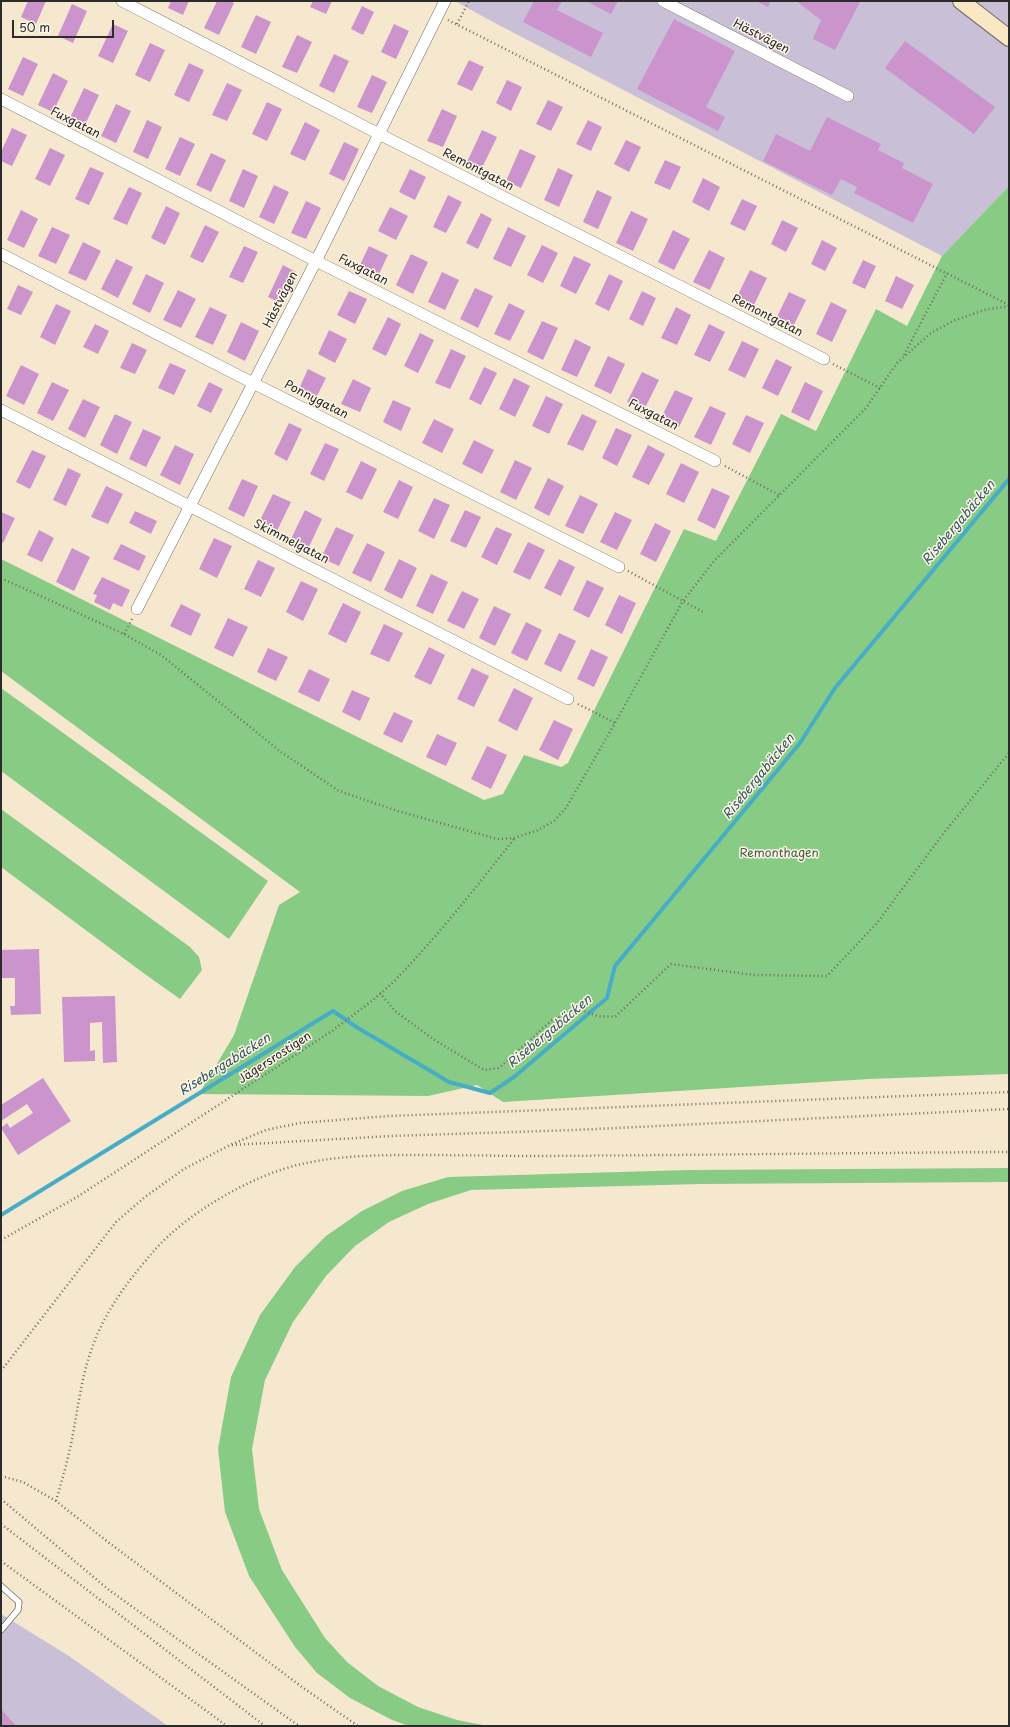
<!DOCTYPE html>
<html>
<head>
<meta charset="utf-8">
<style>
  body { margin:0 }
  #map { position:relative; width:1010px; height:1727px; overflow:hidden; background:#f6e8cf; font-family:"Playpen Sans",sans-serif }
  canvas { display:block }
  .frame { position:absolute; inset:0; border:2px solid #2b2b2b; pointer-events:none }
  .scale { position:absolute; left:12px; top:20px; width:102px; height:18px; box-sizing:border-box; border:2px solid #2b2b2b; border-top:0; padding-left:5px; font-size:12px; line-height:14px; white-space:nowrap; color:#2b2b2b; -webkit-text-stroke:3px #fcf5e5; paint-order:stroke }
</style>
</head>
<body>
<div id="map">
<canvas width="1010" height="1727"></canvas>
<div class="frame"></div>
<div class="scale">50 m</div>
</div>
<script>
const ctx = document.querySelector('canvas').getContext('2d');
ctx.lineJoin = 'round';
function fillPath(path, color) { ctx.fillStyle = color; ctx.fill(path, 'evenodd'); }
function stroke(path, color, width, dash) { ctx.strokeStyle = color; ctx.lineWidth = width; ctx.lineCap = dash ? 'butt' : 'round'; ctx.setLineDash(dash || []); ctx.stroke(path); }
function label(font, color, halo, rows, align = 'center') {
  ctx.font = font + ' "Playpen Sans",sans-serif'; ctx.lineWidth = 3; ctx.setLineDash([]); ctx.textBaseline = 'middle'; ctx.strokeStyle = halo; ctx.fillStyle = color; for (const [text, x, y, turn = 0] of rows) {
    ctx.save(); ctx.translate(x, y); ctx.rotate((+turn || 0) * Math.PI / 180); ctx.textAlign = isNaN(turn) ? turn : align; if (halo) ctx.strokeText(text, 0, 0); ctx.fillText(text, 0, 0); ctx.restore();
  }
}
fillPath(new Path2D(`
  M455,1H1009V186L942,256L493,22Z
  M1,1614L69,1656L168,1726H1Z`), '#c9bfd7');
fillPath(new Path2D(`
  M1009,186V1074L869,1079L503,1102L477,1085L428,1096L199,1094L234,1035L279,905L300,892L1,671V559L484,800L503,794L524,755L561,767L568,763L684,529L716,541L781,414L816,431L876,309L907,326L942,256Z
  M1,688L268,881L229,939L1,771Z
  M1,809L190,947L199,957L202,970L180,999L142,972L1,867Z
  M1009,1168V1182L700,1184L471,1190L428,1204L389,1222L355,1246L326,1276L293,1322L265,1380L252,1449L259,1509L282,1570L325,1638L347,1662L378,1686L418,1707L457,1720L488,1726H409L392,1720L350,1698L317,1673L295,1647L249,1576L225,1512L218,1449L231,1377L260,1315L295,1267L326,1236L362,1211L402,1191L448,1177L688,1170Z`), '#88cb85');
stroke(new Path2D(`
  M1,1215L333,1011L358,1028L449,1082L490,1093L514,1077L607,998L615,966L800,743L835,688L1009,479`), '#47adc7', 4);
fillPath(new Path2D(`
  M28,1H46L36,24L21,17Z
  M171,1H189L183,15L168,8Z
  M217,1H230L234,3L219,35L204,28Z
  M313,1H332L326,14L310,7Z
  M534,1H562L557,10L603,33L591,57L523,22Z
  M586,1H618L611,14Z
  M756,1H771L768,7Z
  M796,1H859L860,2L835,50L813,39L821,20Z
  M72,4L87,11L73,43L58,36Z
  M362,6L374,12L363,35L351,29Z
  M256,15L271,22L256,54L241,47Z
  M674,19L735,51L706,107L725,117L718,131L637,89Z
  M113,24L128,31L113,63L98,56Z
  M394,24L409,31L396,59L381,52Z
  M297,35L312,42L297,73L282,67Z
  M905,41L995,107L974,134L885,68Z
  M150,43L165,50L150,82L135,75Z
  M334,54L349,61L334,93L319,86Z
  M23,57L38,64L23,96L8,89Z
  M469,60L484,67L472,91L457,84Z
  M189,63L204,70L189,102L174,95Z
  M53,73L68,81L53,112L38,105Z
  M372,75L387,82L372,113L357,107Z
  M507,80L522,87L511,111L496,103Z
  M227,83L242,90L227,121L212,115Z
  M84,88L99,95L84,127L69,120Z
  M548,100L563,107L551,131L536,124Z
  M267,102L282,109L267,141L252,134Z
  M116,104L131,111L116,143L101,136Z
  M442,109L457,116L443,147L427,141Z
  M827,117L881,144L878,150L904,163L902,168L933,184L913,223L854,193L857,187L841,179L832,195L763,161L776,134L810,151Z
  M147,120L162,127L148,159L133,152Z
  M588,120L602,127L591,151L576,144Z
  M305,122L320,130L305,161L290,154Z
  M12,128L27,135L12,166L1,161V152Z
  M482,130L497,137L482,168L467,162Z
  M180,137L195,144L180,176L165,169Z
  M626,140L641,147L629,172L614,164Z
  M344,142L359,149L344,181L329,174Z
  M50,148L65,155L50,186L35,179Z
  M520,149L536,156L521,188L506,181Z
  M211,153L226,160L211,192L196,185Z
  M665,160L681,167L670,190L654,183Z
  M90,167L104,173L89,205L75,199Z
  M558,168L573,175L559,207L544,200Z
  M243,169L258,176L244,208L229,201Z
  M410,169L426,177L415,200L399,192Z
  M703,178L720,187L709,211L692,202Z
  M274,185L289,192L274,224L259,217Z
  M129,187L142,193L127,225L113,219Z
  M597,190L612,197L598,229L583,222Z
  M448,195L462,202L446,233L433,227Z
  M742,199L757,206L745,231L730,224Z
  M306,201L321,208L306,239L291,233Z
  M166,206L180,213L165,245L151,238Z
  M390,207L408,216L396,240L378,231Z
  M21,210L38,219L24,248L7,240Z
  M631,211L648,219L633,251L616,243Z
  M481,213L492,219L478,249L466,243Z
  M782,220L798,228L786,252L771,244Z
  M205,225L219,232L203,263L190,257Z
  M52,227L70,235L56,264L38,256Z
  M508,227L526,236L511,267L493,259Z
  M673,230L690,239L674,270L658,262Z
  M822,240L837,248L825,271L811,264Z
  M83,242L101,251L86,281L68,273Z
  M542,245L558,253L543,283L527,275Z
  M244,246L258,252L243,283L229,277Z
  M369,246L388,255L376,280L357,271Z
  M709,250L725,258L710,290L693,282Z
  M411,254L428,262L413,294L396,285Z
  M574,256L591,264L576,294L560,286Z
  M116,259L133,267L118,298L101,289Z
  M863,260L876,266L865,289L852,283Z
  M283,265L296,272L281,303L268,297Z
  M750,270L767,278L752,309L735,301Z
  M442,272L459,280L445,310L428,302Z
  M146,274L164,283L150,313L132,304Z
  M609,274L623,281L609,311L595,304Z
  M896,276L914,285L902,309L885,301Z
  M18,285L33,292L21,315L7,309Z
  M475,288L493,296L478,328L460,319Z
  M178,290L196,299L181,328L163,320Z
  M349,291L367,299L355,324L337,315Z
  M642,291L656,298L643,326L629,319Z
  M789,292L806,300L791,331L774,323Z
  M831,302L847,310L832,342L816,334Z
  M509,303L525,311L510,341L494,334Z
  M56,304L71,311L55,345L40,337Z
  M210,307L227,315L213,345L195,337Z
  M676,307L691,315L677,345L661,338Z
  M388,317L401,324L386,356L372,349Z
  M542,321L558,328L543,360L527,352Z
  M241,322L259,331L245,361L227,352Z
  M95,324L109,331L98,354L83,347Z
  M709,324L725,332L710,362L694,355Z
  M329,330L347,339L335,363L318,354Z
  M420,333L434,340L418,373L404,366Z
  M575,339L591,347L577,377L561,370Z
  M742,341L759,349L745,378L728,370Z
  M132,343L147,350L135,374L120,368Z
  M451,349L466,356L450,389L435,383Z
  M608,356L625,364L611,394L594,386Z
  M776,359L792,367L778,396L762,388Z
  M170,363L186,370L174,395L158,388Z
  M21,365L39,374L24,405L6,396Z
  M484,367L497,373L481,405L469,399Z
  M308,369L326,378L314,402L297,393Z
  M642,372L659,380L644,410L627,402Z
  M514,378L530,386L515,417L499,409Z
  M353,379L371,388L360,412L341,404Z
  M52,382L69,390L53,421L37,413Z
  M209,382L223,389L211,413L197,406Z
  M805,382L823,391L809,421L791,412Z
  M675,390L693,398L679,427L661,418Z
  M546,396L563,404L549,434L532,426Z
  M83,399L100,407L85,438L68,429Z
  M393,400L411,408L401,431L383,422Z
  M710,406L726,413L711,445L694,437Z
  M115,414L132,422L117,454L100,445Z
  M582,414L597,421L583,451L567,444Z
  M746,415L764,423L750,453L732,444Z
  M434,419L454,429L442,453L422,443Z
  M289,423L302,429L287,461L274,454Z
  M616,428L632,435L617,466L602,458Z
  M143,429L161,437L146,467L129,459Z
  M474,440L494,450L482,474L462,464Z
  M325,443L339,449L324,481L310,474Z
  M175,445L194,454L180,485L160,475Z
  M648,445L665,454L649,485L632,477Z
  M32,450L46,456L30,489L16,482Z
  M515,460L532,468L516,500L500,492Z
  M361,461L377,469L362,500L346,492Z
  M681,463L699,472L684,503L666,494Z
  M68,468L81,474L66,506L53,500Z
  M548,478L564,486L549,516L534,508Z
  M242,479L258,486L244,517L228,509Z
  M399,480L413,487L398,519L383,512Z
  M106,486L123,494L108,524L91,517Z
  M712,488L730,496L715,529L697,520Z
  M273,494L291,502L276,533L258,524Z
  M580,495L598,504L583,534L565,526Z
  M434,498L450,505L434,539L418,531Z
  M305,510L322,519L308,549L290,541Z
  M465,510L481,517L466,548L450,541Z
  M135,511L157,521L151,534L129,523Z
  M1,512L15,518L3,543L1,542Z
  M615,512L632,520L617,550L600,542Z
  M655,523L671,531L656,562L640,554Z
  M336,527L354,535L339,566L321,558Z
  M496,527L512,534L497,565L481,557Z
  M39,530L54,538L42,562L27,555Z
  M214,538L232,546L217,578L199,569Z
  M528,542L545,550L530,580L513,572Z
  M367,543L385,552L371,582L352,573Z
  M121,544L146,556L139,571L113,559Z
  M72,548L90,557L74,591L56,582Z
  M399,559L417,568L402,599L384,590Z
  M559,559L575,567L561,596L544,588Z
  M258,560L275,568L261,597L244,589Z
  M431,574L448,582L433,614L416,606Z
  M102,577L130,590L122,607L113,603L110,610L94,602L97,595L93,594Z
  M587,580L604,588L589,618L573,610Z
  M301,581L318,589L303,621L286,612Z
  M462,591L479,599L464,629L447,621Z
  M619,595L636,603L622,634L605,625Z
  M343,603L361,612L346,643L328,634Z
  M181,604L201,614L191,636L170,626Z
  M494,606L511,614L495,646L479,638Z
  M228,618L248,627L233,657L214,648Z
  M526,622L542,630L527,661L511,653Z
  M384,624L403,633L389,662L370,654Z
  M559,633L576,641L561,672L544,664Z
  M429,647L445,655L431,685L414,677Z
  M268,648L288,657L276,681L257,672Z
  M591,649L608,657L594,687L577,679Z
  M472,668L489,676L474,707L457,699Z
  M309,669L330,679L319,702L298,692Z
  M514,688L533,698L517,731L498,721Z
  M352,690L370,698L360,721L342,712Z
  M394,712L413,721L402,743L383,734Z
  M554,720L573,729L558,760L539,750Z
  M437,734L457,743L446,766L426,757Z
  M487,746L507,755L491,789L471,779Z
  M39,949L41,1014L11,1015L10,1006H15V978H1V950Z
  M115,996L117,1062L103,1063L102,1022L90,1023V1051L95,1050V1061L64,1062L62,997Z
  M43,1078L71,1121L18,1155L1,1128L7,1123L10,1128L33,1113L27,1104L1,1121V1105Z
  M1,1709L16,1726H1Z`), '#cb94cc');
const lane = new Path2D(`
  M1,1586L19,1602L18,1610L1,1630`);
const street = new Path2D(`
  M122,1L379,134L824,359
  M663,1L848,96
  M1,99L316,261L715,461
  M1,254L253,383L619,567
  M1,410L568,699
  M137,609L316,261L445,1`);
const secondary = new Path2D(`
  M961,1L1009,38`);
stroke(lane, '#726d64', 7);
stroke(street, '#726d64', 12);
stroke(secondary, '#726d64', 18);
stroke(new Path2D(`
  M448,20L1009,305
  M457,24L469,1
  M904,355L947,273
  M833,364L880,388
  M725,466L779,495
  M628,571L703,612
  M1,578L124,634L161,655L281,752L339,791L398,811L497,839L514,838L538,830L554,821L566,808L615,723L683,601L714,561L866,408L897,363L931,333L953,321L984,310L1009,306
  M124,634L132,619
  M578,704L615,723
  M380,993L395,1011L433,1039L484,1070L499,1068L552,1020L579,1009L597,1016L615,1017L671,964L754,975L827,976L877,923L943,834L1009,753
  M232,1145L391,1136L575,1130L1009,1109
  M1,1240L77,1197L332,1031C354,1014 378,998 396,979C438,936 477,886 514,839
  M1,1371L116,1222L145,1197L184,1169L230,1145L266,1130L300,1123L389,1116L1009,1092
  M1,1476L23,1482L56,1501L108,1542L302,1687L358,1726
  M1,1499L109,1590L299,1726
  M56,1501C62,1480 68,1460 72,1439C78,1409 81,1378 92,1348C104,1313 129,1279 154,1251C185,1214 254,1174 302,1164C341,1155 383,1155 423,1155C462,1155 500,1156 539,1156C696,1155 852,1153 1009,1152
  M1,1524L265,1726
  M1,1561L227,1726`), '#726d64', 2.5, [1, 3]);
stroke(lane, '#fff', 5.5);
stroke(street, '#fff', 11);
stroke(secondary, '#fae7c3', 16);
label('12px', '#2b2b2b', '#fcf5e5', [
  ["Hästvägen",761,37,27],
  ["Fuxgatan",75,123,27],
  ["Remontgatan",478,170,27],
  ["Fuxgatan",363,270,27],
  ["Hästvägen",281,300,-63],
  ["Remontgatan",767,316,27],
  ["Ponnygatan",316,400,27],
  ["Fuxgatan",653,415,27],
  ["Skimmelgatan",291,542,27],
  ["Jägersrostigen",275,1058,-33]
]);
label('12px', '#475b46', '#fcf5e5', [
  ["Remonthagen",779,854]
]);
label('italic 13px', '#355862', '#fcf5e5', [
  ["Risebergabäcken",959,523,-50],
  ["Risebergabäcken",759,777,-51],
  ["Risebergabäcken",550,1032,-40],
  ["Risebergabäcken",225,1065,-32]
]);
</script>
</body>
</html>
